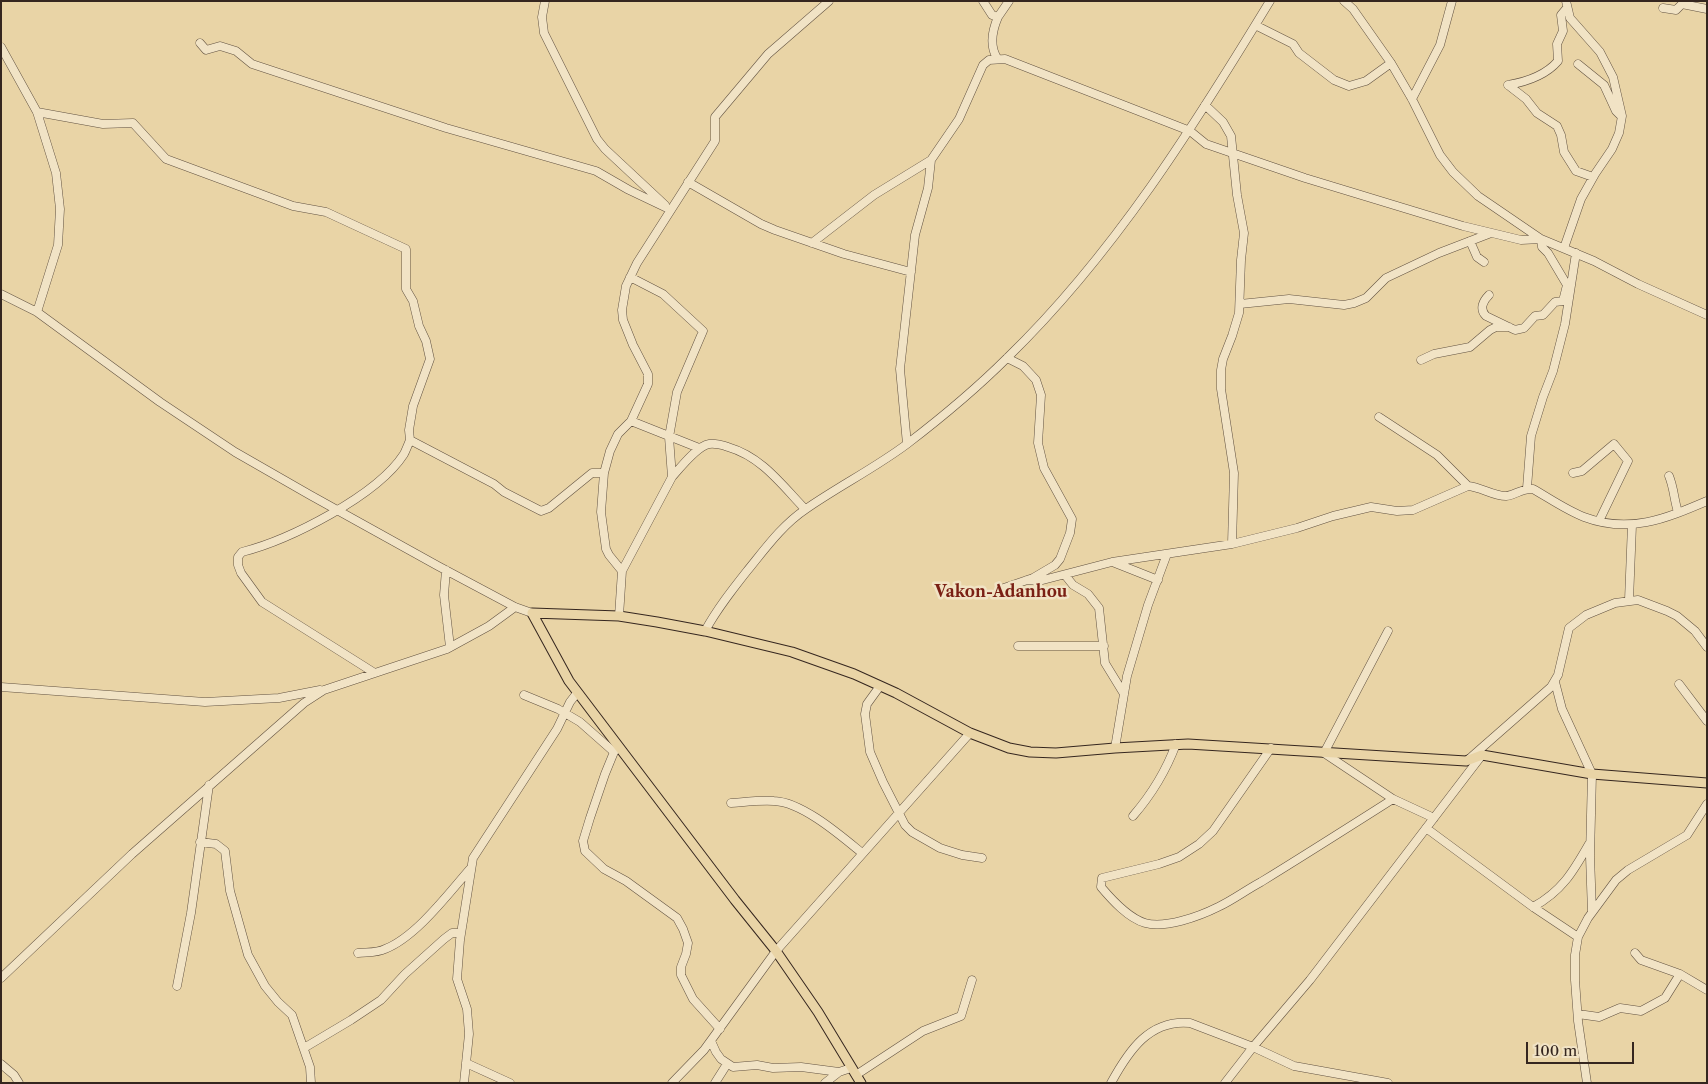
<!DOCTYPE html>
<html>
<head>
<meta charset="utf-8">
<style>
  body { margin:0 }
  #map { position:relative; width:1708px; height:1084px; overflow:hidden; background:#e9d4a6; font-family:"Libre Caslon Text",serif }
  canvas { display:block }
  .frame { position:absolute; inset:0; border:2px solid #35261f; pointer-events:none }
  .scale { position:absolute; left:1526px; top:1042px; width:108px; height:22px; box-sizing:border-box; border:2px solid #35261f; border-top:0; padding-left:6px; font-size:15px; line-height:18px; white-space:nowrap; color:#35261f; -webkit-text-stroke:4px #f1e3c5; paint-order:stroke }
</style>
</head>
<body>
<div id="map">
<canvas width="1708" height="1084"></canvas>
<div class="frame"></div>
<div class="scale">100 m</div>
</div>
<script>
const ctx = document.querySelector('canvas').getContext('2d');
ctx.lineJoin = 'round';
function stroke(path, color, width, dash) { ctx.strokeStyle = color; ctx.lineWidth = width; ctx.lineCap = dash ? 'butt' : 'round'; ctx.setLineDash(dash || []); ctx.stroke(path); }
function label(font, color, halo, rows, align = 'center') {
  ctx.font = font + ' "Libre Caslon Text",serif'; ctx.lineWidth = 5; ctx.setLineDash([]); ctx.textBaseline = 'middle'; ctx.strokeStyle = halo; ctx.fillStyle = color; for (const [text, x, y, turn = 0] of rows) {
    ctx.save(); ctx.translate(x, y); ctx.rotate((+turn || 0) * Math.PI / 180); ctx.textAlign = isNaN(turn) ? turn : align; if (halo) ctx.strokeText(text, 0, 0); ctx.fillText(text, 0, 0); ctx.restore();
  }
}
const minor = new Path2D(`
  M545,1L542,17L544,33L597,139L605,149L665,205
  M983,1L992,15L998,17L1009,1
  M1344,1L1353,9L1391,63L1412,99L1440,155L1453,172L1478,196L1541,239L1594,261L1638,284L1707,315
  M1663,8L1676,10L1682,4L1707,9
  M1257,26L1293,44L1299,53L1334,80L1349,86L1366,81L1391,63
  M200,43L206,50L220,46L236,51L252,64L446,128L596,171L629,190L671,210
  M1,47L37,112L56,173L60,209L58,245L37,312
  M997,58C989,45 992,31 998,17
  M1578,64L1604,85L1616,111L1620,115
  M1508,85L1526,99L1537,113L1557,126L1561,135L1564,152L1576,171L1593,177
  M1508,85C1525,82 1546,75 1558,61L1557,44L1563,31L1561,15L1566,9
  M1412,99L1440,45L1452,1
  M1205,105L1223,122L1231,136L1237,195L1244,233L1241,260L1239,313L1232,336L1223,359L1221,370V389L1234,473L1232,544
  M37,112L103,124L133,123L166,159L293,206L326,212L406,249V289L413,301L419,326L426,341L430,359L413,406L409,430L410,440L494,484L504,492L541,511L549,508L592,473H604
  M688,182L761,224L775,230L844,254L911,272
  M1470,241L1477,257L1484,262
  M812,243L874,195L931,160
  M1564,248L1581,199L1595,174L1612,149L1619,133L1622,116L1613,77L1600,52L1570,18L1566,1
  M1,294L37,312L160,402L235,452L310,495L438,566L515,607L532,613
  M1240,304L1289,299L1344,305L1354,303L1366,298L1386,278L1439,253L1491,233
  M1421,360L1434,354L1470,347L1490,330L1496,327H1509
  M1379,417L1437,455L1468,486
  M631,421L699,448
  M907,444L900,369L915,235L928,188L931,160L959,119L983,65L989,60L1005,59L1190,131L1206,144L1305,178L1463,226L1521,240L1541,239L1542,247L1548,253L1567,285L1563,301L1555,302L1543,315L1535,316L1524,328L1515,330L1486,316C1479,309 1483,301 1489,295
  M1573,473L1582,471L1614,444L1628,461L1599,521
  M1669,476C1674,488 1674,500 1678,512
  M672,477C680,468 697,446 709,444C714,443 723,445 728,447C762,457 781,484 805,509
  M1527,488L1531,436L1543,397L1553,371L1565,324L1576,253
  M1115,563L1158,580
  M446,570L444,595L450,647
  M622,571L672,477L669,437L677,392L703,331L663,294L630,277
  M1065,575L1073,585L1088,594L1099,608L1105,663L1124,694
  M1027,580L1039,581L1112,562L1232,544L1297,528L1333,516L1371,507L1397,511L1413,510L1468,486C1481,487 1493,496 1506,496C1516,495 1522,488 1533,489C1549,498 1566,510 1584,517C1629,534 1665,519 1707,501
  M1001,589L1033,578L1055,565L1060,559L1070,533L1072,519L1044,468L1038,443L1041,395L1036,380L1023,366L1007,358
  M1629,600L1632,525
  M619,616L622,571L609,555L606,549L601,512L604,473L610,451L618,434L631,421L648,384V374L633,345L623,320L622,310L626,286L637,263L715,141V117L768,54L829,1
  M705,631C717,609 732,590 747,571C765,549 782,525 806,509C839,486 875,468 907,444C941,418 978,387 1008,357C1114,254 1194,126 1270,1
  M1388,631L1324,753L1393,799L1434,818
  M1018,646H1104
  M373,672L262,602L241,573L238,565V557L242,552C289,540 377,496 404,454C406,450 408,445 410,440
  M1555,682L1562,709L1592,774L1590,856L1592,912
  M1679,684L1707,721
  M880,686L867,704L865,714L870,752L883,782L905,825L912,832L940,848L962,855L982,858
  M1,687L205,702L279,698L320,690
  M524,695L558,709L580,722L614,752
  M618,748L614,752L605,774L590,818L583,841L585,851L604,869L626,881L677,918L683,929L688,943L686,954L681,967V975L693,999L720,1029
  M1115,748L1127,676L1148,605L1167,554
  M1271,748L1213,831L1199,844L1179,857L1159,864L1102,878L1101,887C1112,900 1128,918 1145,923C1165,929 1200,916 1218,907C1233,900 1246,890 1261,882C1305,855 1349,827 1393,799
  M1469,759L1551,687L1558,675L1569,628L1586,615L1615,603L1638,600L1667,611L1677,616L1695,631L1707,647
  M731,803C745,802 760,800 774,801C802,802 840,835 862,853
  M1133,816C1152,794 1166,771 1176,744
  M1426,828L1533,907L1578,937
  M200,842L216,844L225,851L230,891L248,955L265,986L278,1002L292,1015L310,1067L311,1083
  M1533,907C1562,891 1573,872 1589,844
  M358,953C368,952 377,953 385,949C416,937 448,894 470,869
  M1635,953L1641,960L1680,974L1707,990
  M1,978L132,854L304,703L324,690L447,649L489,626L515,607
  M177,986L191,913L209,785
  M1578,1014L1599,1017L1620,1008L1641,1011L1665,998L1680,974
  M711,1041L716,1052L721,1059L733,1067L757,1065L773,1068L801,1067L839,1072
  M304,1048L351,1020L381,1000L405,974L444,939L452,933H461
  M466,1063L510,1083
  M1,1064L14,1075L19,1083
  M856,1075L923,1031L961,1016L972,980
  M464,1083L469,1034L467,1009L457,979L460,940L473,858L557,729L570,702L577,693
  M672,1083L704,1050L776,951L970,733
  M715,1083L727,1064
  M825,1083L839,1072L851,1068
  M1111,1083C1129,1050 1150,1019 1190,1023L1253,1047L1294,1066L1388,1083
  M1225,1083L1253,1047L1310,980L1482,755
  M1587,1083L1578,1021L1575,980V955L1578,937L1588,918L1616,880L1628,870L1687,835L1707,804`);
const major = new Path2D(`
  M861,1083L818,1012L776,951L735,900L569,681L532,613L619,616L657,622L705,631L792,652L854,674L896,693L970,733L1009,748L1030,752L1056,753L1115,748L1188,744L1466,761L1482,755L1592,774L1707,783`);
stroke(minor, '#625241', 9);
stroke(major, '#35261f', 11);
stroke(minor, '#f1e3c5', 8);
stroke(major, '#e9d4a6', 9);
label('bold 16px', '#7a1f14', '#f1e3c5', [
  ["Vakon-Adanhou",1001,592]
]);
</script>
</body>
</html>
